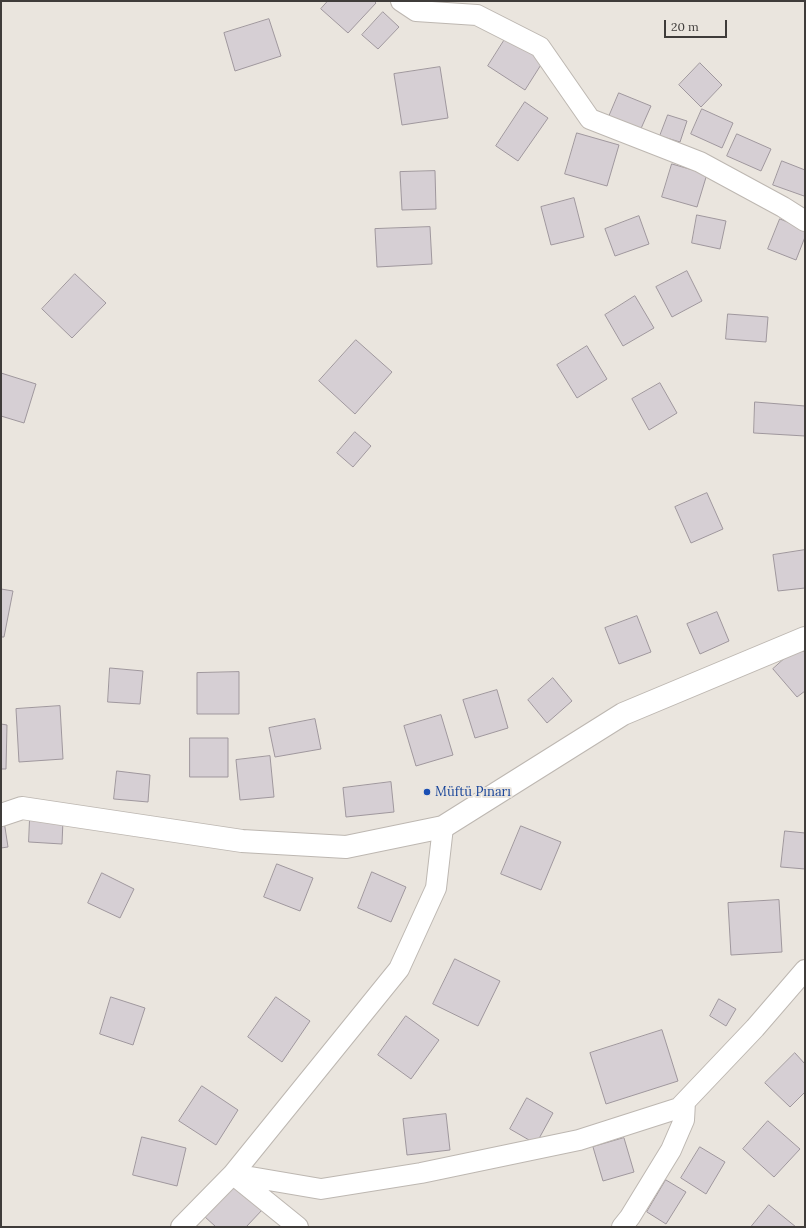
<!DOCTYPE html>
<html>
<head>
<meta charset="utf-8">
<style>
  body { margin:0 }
  #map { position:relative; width:806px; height:1228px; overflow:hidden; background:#eae5de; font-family:Lora,serif }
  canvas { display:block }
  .frame { position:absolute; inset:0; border:2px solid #3f3c3a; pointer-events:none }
  .scale { position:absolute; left:664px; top:20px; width:63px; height:18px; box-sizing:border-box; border:2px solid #3f3c3a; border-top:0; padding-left:5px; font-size:12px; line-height:14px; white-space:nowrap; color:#3f3c3a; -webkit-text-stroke:3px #eae5de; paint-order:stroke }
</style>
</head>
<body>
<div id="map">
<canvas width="806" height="1228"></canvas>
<div class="frame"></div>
<div class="scale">20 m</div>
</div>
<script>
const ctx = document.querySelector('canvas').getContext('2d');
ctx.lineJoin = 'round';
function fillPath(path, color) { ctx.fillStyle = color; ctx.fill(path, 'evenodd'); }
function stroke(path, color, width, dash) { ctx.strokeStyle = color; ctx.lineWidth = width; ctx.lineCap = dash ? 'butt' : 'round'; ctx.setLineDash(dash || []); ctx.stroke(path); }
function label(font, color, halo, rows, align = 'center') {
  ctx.font = font + ' Lora,serif'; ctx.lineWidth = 4; ctx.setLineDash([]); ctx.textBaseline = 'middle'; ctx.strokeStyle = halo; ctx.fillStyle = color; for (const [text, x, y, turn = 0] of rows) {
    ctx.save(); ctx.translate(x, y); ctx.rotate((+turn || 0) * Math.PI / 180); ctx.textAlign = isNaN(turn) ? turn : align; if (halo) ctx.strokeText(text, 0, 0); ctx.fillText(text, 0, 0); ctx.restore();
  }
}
const building = new Path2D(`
  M328,1H374L376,3L348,33L321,9Z
  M383,12L399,27L378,49L362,35Z
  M269,19L281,56L235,71L224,33Z
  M507,36L544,60L525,90L488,66Z
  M700,63L722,85L701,107L679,85Z
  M440,67L448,118L402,125L394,74Z
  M619,93L651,106L639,133L608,119Z
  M525,102L548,118L518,161L496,146Z
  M702,109L733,123L722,148L691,134Z
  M668,115L687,121L680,142L660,136Z
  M577,133L619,145L607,186L565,174Z
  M737,134L771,149L761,171L727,156Z
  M782,161L805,170V194L804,196L773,185Z
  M672,164L707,174L697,207L662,197Z
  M435,171L436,209L402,210L400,172Z
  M574,198L584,237L551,245L541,207Z
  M697,215L726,221L720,249L692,243Z
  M639,216L649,244L615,256L605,229Z
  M780,219L805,229V237L796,260L768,249Z
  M430,227L432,264L377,267L375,229Z
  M687,271L702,301L672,317L656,287Z
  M75,274L106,303L72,338L42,309Z
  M635,296L654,328L623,346L605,315Z
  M728,314L768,317L766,342L726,339Z
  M356,340L392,372L355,414L319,381Z
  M587,346L607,379L577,398L557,365Z
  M1,373L36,384L24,423L1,416Z
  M660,383L677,413L649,430L632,399Z
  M755,402L805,406V436L754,433Z
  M355,432L371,446L353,467L337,453Z
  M707,493L723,529L691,543L675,507Z
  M805,550V588L778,591L773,555Z
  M1,589L13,591L4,637H1Z
  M717,612L729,641L700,654L687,624Z
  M637,616L651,652L619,664L605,628Z
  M799,646L805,653V691L797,697L773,669Z
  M110,668L143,671L140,704L108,702Z
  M239,672V714H197V673Z
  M553,678L572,701L547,723L528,700Z
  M497,690L508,728L475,738L463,700Z
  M60,706L63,759L19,762L16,709Z
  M441,715L453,755L416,766L404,726Z
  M315,719L321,749L275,757L269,728Z
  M1,724L7,725L6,769H1Z
  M190,738H228V777H190Z
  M270,756L274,797L240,800L236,760Z
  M117,771L150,775L148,802L114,799Z
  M391,782L394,812L346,817L343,788Z
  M30,818L63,820L62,844L29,842Z
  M1,821H4L8,847L1,848Z
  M521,826L561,842L541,890L501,874Z
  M785,831L805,833V869L781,867Z
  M277,864L313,878L300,911L264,897Z
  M372,872L406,887L391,922L358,908Z
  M102,873L134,889L120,918L88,903Z
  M779,900L782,952L731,955L728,903Z
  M455,959L500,981L478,1026L433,1004Z
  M111,997L145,1008L133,1045L100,1034Z
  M276,997L310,1021L282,1062L248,1037Z
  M719,999L736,1009L726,1026L710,1016Z
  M406,1016L439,1040L411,1079L378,1055Z
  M662,1030L678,1081L606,1104L590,1053Z
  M795,1053L805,1064V1092L790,1107L765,1083Z
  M202,1086L238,1110L216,1145L179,1121Z
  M527,1098L553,1113L536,1144L510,1129Z
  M446,1114L450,1150L407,1155L403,1119Z
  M768,1121L800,1149L774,1177L743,1149Z
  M142,1137L186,1148L177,1186L133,1175Z
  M624,1138L634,1172L603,1181L593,1147Z
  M700,1147L725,1162L706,1194L681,1178Z
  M666,1180L686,1192L666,1224L647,1212Z
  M236,1182L263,1209L246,1227H216L204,1216Z
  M769,1205L796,1227H751Z`);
fillPath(building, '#d6cfd4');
stroke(building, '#9f979d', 1);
const minor = new Path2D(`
  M401,1L416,11L477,15L540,47L590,119L700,162L783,207L805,221
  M233,1174L321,1189L421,1173L579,1140L679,1108L755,1028L805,970
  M235,1176L298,1227
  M181,1227L233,1174L399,969L436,888L443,827
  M622,1227L630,1217L671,1150L684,1120L685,1102`);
const tertiary = new Path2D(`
  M1,815L22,808L242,841L346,847L443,827L623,714L805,638`);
stroke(minor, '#bdb7b1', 22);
stroke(tertiary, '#bdb7b1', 24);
stroke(minor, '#fff', 20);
stroke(tertiary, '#fff', 22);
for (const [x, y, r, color] of [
  [427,792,4,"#1a4fb4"]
]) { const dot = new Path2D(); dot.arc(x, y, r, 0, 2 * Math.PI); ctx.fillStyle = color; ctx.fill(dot); stroke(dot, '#eae5de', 1.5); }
label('13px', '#164399', '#eae5de', [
  ["Müftü Pınarı",435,792]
], 'left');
</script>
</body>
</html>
